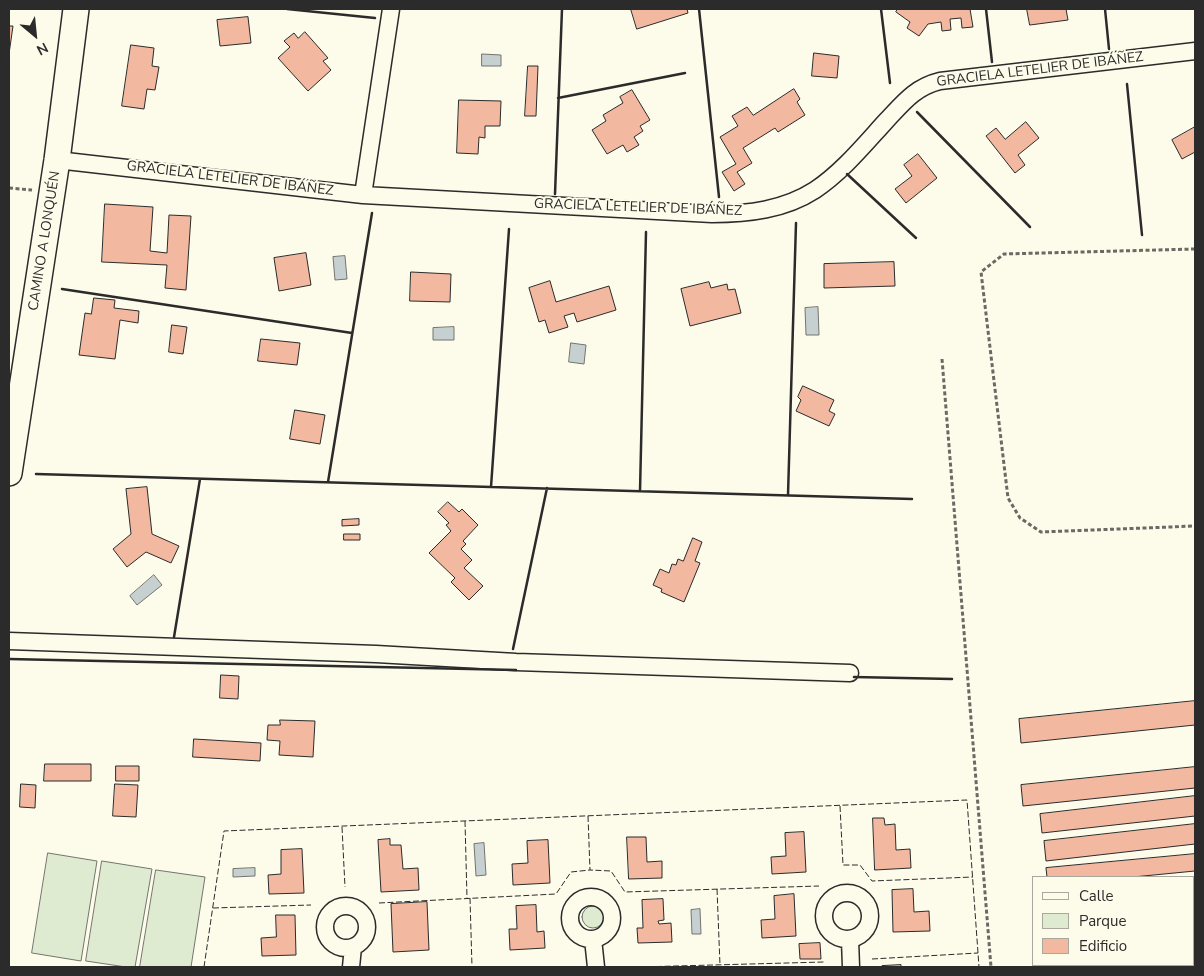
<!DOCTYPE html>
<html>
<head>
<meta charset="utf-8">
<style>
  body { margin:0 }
  #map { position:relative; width:1204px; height:976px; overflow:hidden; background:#fdfbea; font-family:"Nunito Sans",sans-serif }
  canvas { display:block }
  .frame { position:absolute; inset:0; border:10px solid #2b2b2b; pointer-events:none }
  .legend { position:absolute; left:1032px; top:876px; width:162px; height:90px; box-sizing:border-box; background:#fdfbea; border:1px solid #a9a89e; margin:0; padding:6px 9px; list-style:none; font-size:15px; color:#2b2b2b }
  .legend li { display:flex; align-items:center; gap:10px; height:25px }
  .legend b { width:25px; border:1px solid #a9a89e }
  .north { position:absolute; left:10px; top:10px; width:50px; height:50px; -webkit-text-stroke:4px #fdfbea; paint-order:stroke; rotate:152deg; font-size:14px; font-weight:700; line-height:20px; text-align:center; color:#2b2b2b }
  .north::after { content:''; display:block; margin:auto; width:18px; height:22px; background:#2b2b2b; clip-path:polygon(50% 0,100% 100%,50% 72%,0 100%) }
</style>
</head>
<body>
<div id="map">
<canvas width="1204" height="976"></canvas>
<div class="frame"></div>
<ul class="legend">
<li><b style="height:6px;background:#fdfbea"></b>Calle</li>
<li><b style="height:14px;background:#deebd1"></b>Parque</li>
<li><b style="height:14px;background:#f2b8a0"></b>Edificio</li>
</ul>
<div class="north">N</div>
</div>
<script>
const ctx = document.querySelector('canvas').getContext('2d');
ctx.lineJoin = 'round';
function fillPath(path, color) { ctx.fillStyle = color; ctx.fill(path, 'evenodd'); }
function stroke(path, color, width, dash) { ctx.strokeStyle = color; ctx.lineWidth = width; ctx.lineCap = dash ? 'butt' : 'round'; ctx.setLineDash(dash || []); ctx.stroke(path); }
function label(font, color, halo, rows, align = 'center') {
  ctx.font = font + ' "Nunito Sans",sans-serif'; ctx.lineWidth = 4; ctx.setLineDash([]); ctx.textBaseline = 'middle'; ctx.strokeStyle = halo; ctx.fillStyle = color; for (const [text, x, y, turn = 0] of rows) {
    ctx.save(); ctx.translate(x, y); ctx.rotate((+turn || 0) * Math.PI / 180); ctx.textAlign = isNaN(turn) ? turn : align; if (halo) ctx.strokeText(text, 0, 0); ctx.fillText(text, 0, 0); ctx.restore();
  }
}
const green = new Path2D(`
  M48,853L97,861L81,961L32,953Z
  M102,861L152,869L135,967H126L86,961Z
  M156,870L205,877L191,967H140Z
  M582 917a11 11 0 1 1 22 0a11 11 0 1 1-22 0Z`);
fillPath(green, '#deebd1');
stroke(green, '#74746e', 1);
const water = new Path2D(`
  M482,54L501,55V66H482Z
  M345,256L347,279L335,280L333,257Z
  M818,307L819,335H806L805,308Z
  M454,327V340H433V328Z
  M571,343L586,345L584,364L569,362Z
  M154,575L162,585L137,605L130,596Z
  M484,843L486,875L476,876L474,844Z
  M255,868V876L233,877V869Z
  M700,909L701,934H692L691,910Z`);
fillPath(water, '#c7d0d0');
stroke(water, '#74746e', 1);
const building = new Path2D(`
  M631,9H687L688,13L637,29Z
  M898,9H970L973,27L962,28L961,18L950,19L951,30L942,31L941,22L928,24L919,36L907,28L910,22L896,12Z
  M1027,9H1066L1068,20L1030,25Z
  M248,17L251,43L220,46L217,20Z
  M9,26H13L9,54Z
  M305,32L328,58L323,61L331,70L308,91L278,58L290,47L284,41L294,33L298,38Z
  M131,45L154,48L152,66L159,67L155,90L147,89L144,109L122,106Z
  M814,53L839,56L837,78L812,76Z
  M528,66H538L536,116H525Z
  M794,89L800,99L797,102L805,115L778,132L775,128L743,148L752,163L737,172L745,184L734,191L722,172L736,164L720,137L738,126L732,116L747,107L753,115Z
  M632,90L650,120L640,126L643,131L634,137L639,145L627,152L623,145L607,154L592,130L606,121L603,115L623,103L620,97Z
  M459,100L501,101L500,126H485V138L479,137L478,154L457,153Z
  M1026,122L1039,138L1018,155L1025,165L1015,173L986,136L996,128L1005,139Z
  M1195,127V152L1182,159L1172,140Z
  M918,154L937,178L906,203L895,189L912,176L904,165Z
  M105,204L153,207L150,251L167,253L169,215L191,216L186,290L165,288L167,265L102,262Z
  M306,253L311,285L279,291L274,258Z
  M894,262L895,286L824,288V264Z
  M411,272L451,274L450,302L410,301Z
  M550,281L556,302L609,286L616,310L577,322L574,313L564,316L568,327L549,333L545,320L539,322L529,288Z
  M709,282L711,288L727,284L728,290L735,289L741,313L690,326L681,289Z
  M94,298L115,300L114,308L139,311L138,323L120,320L115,359L79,355L85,313L91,314Z
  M172,325L187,327L183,354L169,352Z
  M261,339L300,343L297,365L258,361Z
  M803,386L834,400L829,411L835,414L829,426L796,411L801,400L798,397Z
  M295,410L325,415L320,444L290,439Z
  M147,487L152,534L179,546L171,563L146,552L127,567L113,549L131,534L126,489Z
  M448,502L459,512L462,509L478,525L463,541L466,544L461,549L472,560L464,568L483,586L469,600L451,582L455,578L429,553L451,531L446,525L449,523L438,512Z
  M359,519V525L342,526V520Z
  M344,534H360V540H344Z
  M693,538L702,542L695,561L700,563L684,602L661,592L662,589L653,585L660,569L669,573L672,564L676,565L678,559L683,561Z
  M221,675L239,676L238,699L220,698Z
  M1195,701V725L1021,743L1019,719Z
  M280,720L315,721L313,757L279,755L280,741L267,740L268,725H280Z
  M194,739L261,743L260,761L193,757Z
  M45,764H91V781H44Z
  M116,766H139V781H116Z
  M1195,767V788L1023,806L1021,785Z
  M21,784L36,785L35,808L20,807Z
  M115,784L138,785L136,817L113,816Z
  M1195,796V816L1042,833L1040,814Z
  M873,818H884L885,825L895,824L896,850L910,849L911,868L875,870Z
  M1195,824V844L1046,861L1044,841Z
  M804,832L806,872L772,874L771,857L786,856L785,833Z
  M627,837H646L647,862L662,861V878L629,879Z
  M390,839V845H401L403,869L418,868L419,890L381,892L378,840Z
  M548,840L550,883L513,885L512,864L528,863L527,841Z
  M302,849L304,893L269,894L268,875L281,874V850Z
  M1195,854V871L1133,877H1047L1046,868Z
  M1193,878H1195V895H1193Z
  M913,889L914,912L929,911L930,931L893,932L892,890Z
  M794,894L796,936L762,938L761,920L775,919L774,896Z
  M663,899L664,920L658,921L659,924L671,923L672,942L638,943L637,928H643L642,900Z
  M1195,900V918H1193V901Z
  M427,902L429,950L393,952L391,904Z
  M536,905L537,932L544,931L545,948L510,950L509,929H517L516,906Z
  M276,915H295L296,955L262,956L261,938L276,937Z
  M1195,926V944H1193V927Z
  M820,943L821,959H800L799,944Z
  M901,965V967H882V966Z
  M1058,965H1122L1096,967H1058Z`);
fillPath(building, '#f2b8a0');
stroke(building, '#2b2b2b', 1);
const minor = new Path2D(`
  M57,160L363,195L712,214C748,214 784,210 815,190C842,172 864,145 886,121C903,103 915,87 940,81L1195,51
  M363,195L391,9
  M9,641L376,654L516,662L850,673
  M824 916a23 23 0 1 1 46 0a23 23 0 1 1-46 0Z
  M570 918a21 21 0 1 1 42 0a21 21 0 1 1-42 0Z
  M325 927a21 21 0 1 1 42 0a21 21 0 1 1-42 0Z
  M593,939L596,967
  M850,940L851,967
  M351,967L353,947`);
const primary = new Path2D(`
  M9,473L57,160L76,9`);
stroke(minor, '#2b2b2b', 19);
stroke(primary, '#2b2b2b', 28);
stroke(new Path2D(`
  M9,188L32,190
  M1195,249L1004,254L981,272L1008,498L1020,518L1041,532L1195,526
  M942,359L991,967`), '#6a6964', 3, [4, 2.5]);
stroke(minor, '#fdfbea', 16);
stroke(primary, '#fdfbea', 25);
stroke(new Path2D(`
  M840,806L843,865H860L872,881L973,877
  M588,816L590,870L611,871L625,892L819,886
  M465,821L467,898
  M342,827L345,887
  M717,889L720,965
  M470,898L472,967
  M379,903L556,894L571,872L590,870
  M213,908L311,905
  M872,959L978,953
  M204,967L224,831L967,800L979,967
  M639,967L824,962`), '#2b2b2b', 1, [6, 2.5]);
stroke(new Path2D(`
  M287,9L375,18
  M699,9L719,197
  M881,9L890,83
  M986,9L992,62
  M1105,9L1109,49
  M1127,84L1142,235
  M558,98L685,73
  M917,112L1030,227
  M847,174L916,238
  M555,194L562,9
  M62,289L352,333
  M36,474L912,499
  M328,482L372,213
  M491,487L509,229
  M640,491L646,232
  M788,495L796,223
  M174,637L200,479
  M513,649L547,488
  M9,659L516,670
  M854,677L952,679`), '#2b2b2b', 2.5);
label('14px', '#2b2b2b', '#fdfbea', [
  ["GRACIELA LETELIER DE IBÁÑEZ",1040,70,-7],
  ["GRACIELA LETELIER DE IBÁÑEZ",230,179,7],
  ["GRACIELA LETELIER DE IBÁÑEZ",638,208,2],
  ["CAMINO A LONQUÉN",45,241,-81]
]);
</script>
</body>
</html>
